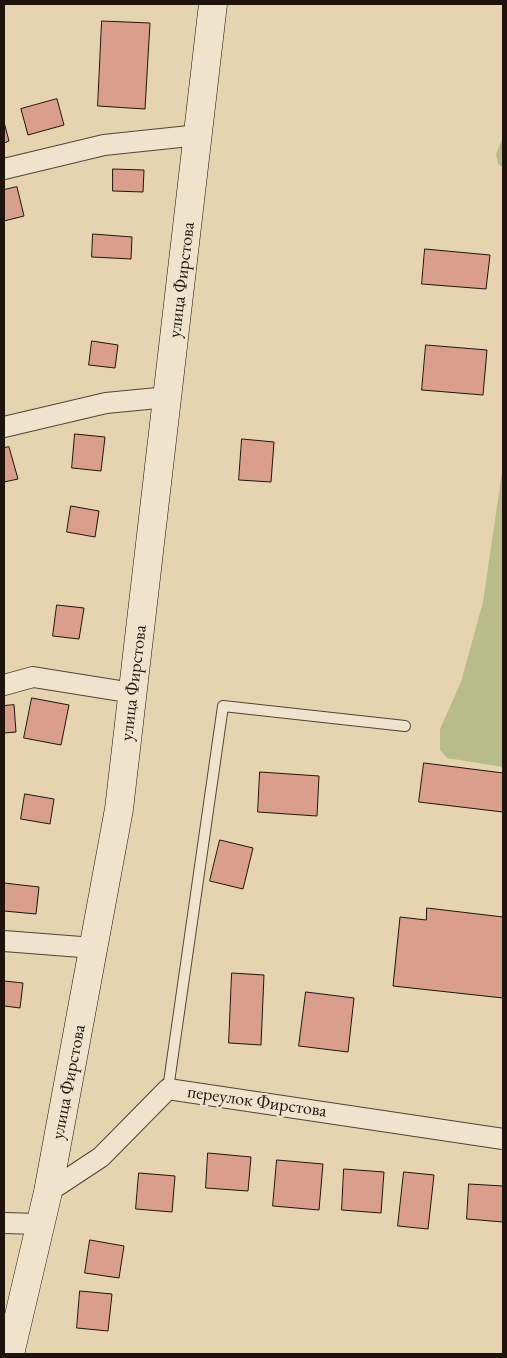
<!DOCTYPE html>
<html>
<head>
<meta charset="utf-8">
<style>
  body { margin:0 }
  #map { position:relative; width:507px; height:1358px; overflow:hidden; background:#e6d4b1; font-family:"EB Garamond",serif }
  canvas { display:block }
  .frame { position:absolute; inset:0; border:5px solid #1e140d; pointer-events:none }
</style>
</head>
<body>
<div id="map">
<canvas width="507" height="1358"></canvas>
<div class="frame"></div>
</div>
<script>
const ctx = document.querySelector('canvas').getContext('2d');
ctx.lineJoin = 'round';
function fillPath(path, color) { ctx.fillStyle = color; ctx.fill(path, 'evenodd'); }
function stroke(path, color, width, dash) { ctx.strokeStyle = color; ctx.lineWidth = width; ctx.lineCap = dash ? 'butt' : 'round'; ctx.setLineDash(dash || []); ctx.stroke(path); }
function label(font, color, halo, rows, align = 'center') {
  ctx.font = font + ' "EB Garamond",serif'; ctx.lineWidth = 4.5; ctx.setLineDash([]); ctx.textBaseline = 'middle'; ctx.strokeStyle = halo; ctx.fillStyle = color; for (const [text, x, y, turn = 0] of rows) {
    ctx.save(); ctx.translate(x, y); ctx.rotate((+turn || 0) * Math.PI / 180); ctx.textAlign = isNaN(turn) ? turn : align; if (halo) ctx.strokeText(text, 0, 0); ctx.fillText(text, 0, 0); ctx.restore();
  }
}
fillPath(new Path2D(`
  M503,137V167L498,164L496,154Z
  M503,427V767L447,758L440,750V729L461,682L483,602L502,472Z`), '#b8bc89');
const building = new Path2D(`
  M102,21L150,23L145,109L98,106Z
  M57,99L64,125L28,135L21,109Z
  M4,122L9,141L4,143Z
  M113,169L144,170L143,192L113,191Z
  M17,187L24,216L4,221V190Z
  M93,234L132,237L131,259L92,257Z
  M425,249L490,255L486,289L422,284Z
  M92,341L118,345L115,368L89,365Z
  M426,345L487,350L483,395L422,390Z
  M75,434L105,437L101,471L72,468Z
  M242,439L274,442L271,482L239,480Z
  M9,447L18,479L4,482V448Z
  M71,506L99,511L95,537L67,532Z
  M57,605L84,608L79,639L53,636Z
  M32,698L69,705L61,745L24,738Z
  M14,705L16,732L4,733V706Z
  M424,763L503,773V812L419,802Z
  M260,772L319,776L317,816L258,812Z
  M25,794L54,799L50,824L21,819Z
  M220,840L253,848L243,889L210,881Z
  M4,883L39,887L36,914L4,911Z
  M427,908L503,917V998L393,986L400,917L426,920Z
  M232,973L264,975L261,1045L229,1043Z
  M4,981L23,983L20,1008L4,1006Z
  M306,992L354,998L348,1052L299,1046Z
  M208,1153L251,1157L248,1191L206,1188Z
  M277,1160L323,1164L319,1210L273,1206Z
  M344,1169L384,1172L381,1213L342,1210Z
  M404,1172L434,1175L428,1229L398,1226Z
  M139,1173L175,1176L172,1212L136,1209Z
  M469,1184L503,1186V1222L467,1219Z
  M90,1240L124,1246L119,1278L85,1273Z
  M80,1291L112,1294L108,1331L77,1328Z`);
fillPath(building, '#da9f8c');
stroke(building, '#1e140d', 1);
const lane = new Path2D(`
  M168,1089L223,706L405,726`);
const street = new Path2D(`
  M4,169L104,145L199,135
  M4,427L106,403L168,397
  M4,685L33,677L133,693
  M4,941L94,948
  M48,1192L101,1157L168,1089L503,1139
  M4,1223L39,1224`);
const secondary = new Path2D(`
  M10,1354L48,1192L119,809L213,4`);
stroke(lane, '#504436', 12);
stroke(street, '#504436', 22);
stroke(secondary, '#1e140d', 29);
stroke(lane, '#efe3cc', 10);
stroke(street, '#efe3cc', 20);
stroke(secondary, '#efe3cc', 28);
label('18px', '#1e140d', '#efe3cc', [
  ["улица Фирстова",182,280,-83],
  ["улица Фирстова",134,683,-83],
  ["улица Фирстова",69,1082,-79],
  ["переулок Фирстова",257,1102,8]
]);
</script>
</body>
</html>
